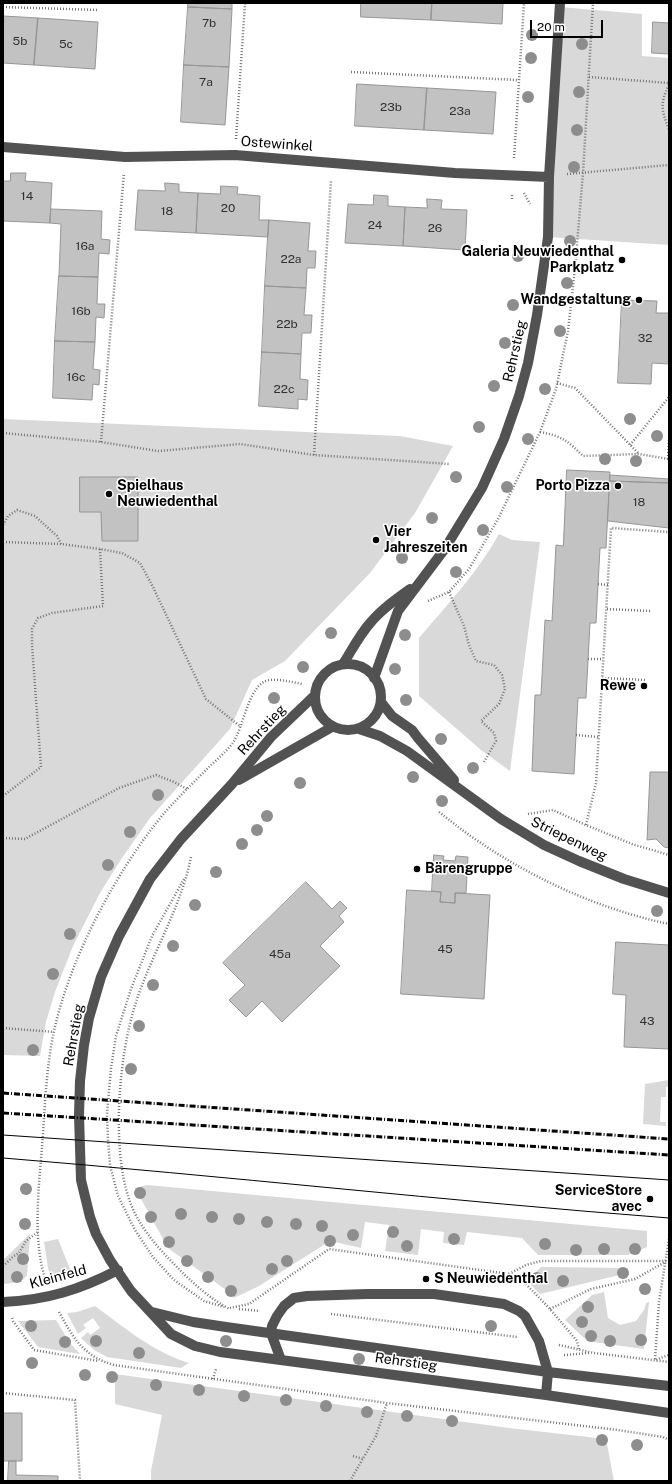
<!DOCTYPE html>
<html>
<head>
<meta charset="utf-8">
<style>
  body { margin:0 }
  #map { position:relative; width:672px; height:1484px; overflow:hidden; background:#fff; font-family:"Public Sans",sans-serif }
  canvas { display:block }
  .frame { position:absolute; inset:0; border:4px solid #000; pointer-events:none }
  .scale { position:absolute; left:530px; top:20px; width:73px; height:18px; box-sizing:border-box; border:2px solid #000; border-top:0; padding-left:5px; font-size:12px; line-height:14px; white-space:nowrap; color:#000; -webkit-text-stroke:3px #fff; paint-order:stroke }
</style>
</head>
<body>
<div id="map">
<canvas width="672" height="1484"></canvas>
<div class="frame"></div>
<div class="scale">20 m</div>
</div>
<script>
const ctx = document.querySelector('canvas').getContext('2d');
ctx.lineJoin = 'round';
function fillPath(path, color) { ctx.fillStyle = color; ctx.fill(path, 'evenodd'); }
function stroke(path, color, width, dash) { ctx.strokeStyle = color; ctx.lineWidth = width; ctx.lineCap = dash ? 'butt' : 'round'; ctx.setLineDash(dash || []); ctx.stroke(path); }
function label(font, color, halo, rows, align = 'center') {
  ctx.font = font + ' "Public Sans",sans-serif'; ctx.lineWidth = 3; ctx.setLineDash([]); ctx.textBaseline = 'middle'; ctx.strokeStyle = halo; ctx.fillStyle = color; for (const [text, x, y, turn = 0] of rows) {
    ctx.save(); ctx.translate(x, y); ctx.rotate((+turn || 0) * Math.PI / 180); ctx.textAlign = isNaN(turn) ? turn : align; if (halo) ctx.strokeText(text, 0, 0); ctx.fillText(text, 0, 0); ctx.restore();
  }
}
fillPath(new Path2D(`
  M560,7L642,14V56L669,58V245L548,237Z
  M3,419L400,436L453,446L415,513L370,573L285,661L252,680L230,729L150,818L122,858L100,893L73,946L55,992L46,1022L40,1056L3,1055Z
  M499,534L512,540L540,542L510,771L481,750L419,696V638C447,605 478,572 499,534Z
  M669,1080V1086L666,1087V1097H661L660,1122H666V1126L643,1124L645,1084Z
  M147,1185L647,1231V1247L628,1255H538L522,1238L467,1232L464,1245L443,1243L444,1232L421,1229L418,1255L385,1251L389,1225L365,1222L361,1248L330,1241L259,1286L234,1298L226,1290L168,1248L135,1188Z
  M30,1234L27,1275C22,1283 12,1283 3,1284V1260Z
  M58,1239L72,1274L52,1282L48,1268L44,1242Z
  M541,1267L628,1268V1273L540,1294L527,1281Z
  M604,1292L608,1318L620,1325L636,1321L644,1310L646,1303L649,1302L644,1349L593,1342L584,1338L565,1320L592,1295Z
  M95,1306C125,1328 153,1352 189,1363L181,1368L107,1357L94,1350L81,1338L88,1332L90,1335L100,1328L93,1318L83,1325L86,1328L78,1334L67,1313L77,1312Z
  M56,1320L70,1343L80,1354L38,1347L18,1321Z
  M115,1374L509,1428L606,1439L614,1481H151V1471L162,1415L115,1404Z`), '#d9d9d9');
const building = new Path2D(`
  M188,3H232V9L188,7Z
  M361,3H432L431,20L361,17Z
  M432,3H503L502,24L431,20Z
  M188,7L232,9L229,67L184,65Z
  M3,16L38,18L34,65L3,63Z
  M38,18L98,22L95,69L34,65Z
  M653,22L669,23V54L652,53Z
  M184,65L229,67L225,125L181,122Z
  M357,84L427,88L424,130L355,126Z
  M427,88L496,92L493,134L424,130Z
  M11,173H26L25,181L52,183L50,223L3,221V181H10Z
  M165,183L179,184V192L198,193L196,233L135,230L138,190L165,191Z
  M221,186L238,187L237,194L260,196L259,220H269L268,237L196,233L198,193L220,194Z
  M374,195L388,196V206L405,207L403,246L345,243L348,204L373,205Z
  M427,199L442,200L441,209L467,210L465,250L403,246L405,207L427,208Z
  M51,209L102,211L101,239L110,240L109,254L99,253L98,277L59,276L61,224L50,223Z
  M269,220L310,223L308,251H316L315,268H307L306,288L265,286Z
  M59,276L98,277L97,304H105L104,318L96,317L95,342L55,341Z
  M265,286L306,288L304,315H312L311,333H302L301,354L262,352Z
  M622,300L657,301L656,313H669V364L652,363L651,384L618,383Z
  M55,341L95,342L93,369L100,370L99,385L93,384L92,400L53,398Z
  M262,352L301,354L300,379L308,380L307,400L298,399V409L259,406Z
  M567,470L610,472L606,548H600L596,623H590L586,698H578L574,774L532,771L535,695H541L545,620L552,621L556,545L563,546Z
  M610,475L669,479V483L610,481Z
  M80,477H138V541H102L101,512H80Z
  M610,481L669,483V528L608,521Z
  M669,771V848L664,847L656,839L647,840L650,772H669Z
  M434,855L444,856L443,860L455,861L456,856L468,857L466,893H455V903L440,902L441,892L432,891Z
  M306,882L332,909L340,901L347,908L339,916L344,922L320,946L340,966L282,1022L262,1001L246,1017L229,1000L245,985L223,963Z
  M407,890L441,892L440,902L455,903V893L490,895L484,999L401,994Z
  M616,942L669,945V1049L624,1047L626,995L613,994Z
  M3,1413H22V1461H3Z
  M9,1461H16V1475L58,1476V1481H8Z`);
fillPath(building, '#c2c2c2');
stroke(building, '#969696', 1);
stroke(new Path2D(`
  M3,7L99,10
  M351,72L518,80
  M589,77L669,83
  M669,85C660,103 661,110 669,129
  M236,139L245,3
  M514,158L524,3
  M567,174L669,165
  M524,193L530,204
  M512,199V193
  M557,383L575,388L639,454
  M540,432C562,436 568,441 583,456L639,454L669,459
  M3,433L101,442L158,451L240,444L314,455L450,464
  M101,442L124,173
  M630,445L669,397
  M314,455L331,180
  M668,459L669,439
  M3,525L8,516L17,510L35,516L57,536L61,544
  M3,542L61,544L100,549L122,553L140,563L153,587L206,699L241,727
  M598,584L608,585
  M449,592L464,626L469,645L476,661L494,665L502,675L505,689L499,704L481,721L494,733L496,741L484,762
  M428,601L449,592L469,569L498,519L540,432L556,389L568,331L575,268L583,173L593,3
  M607,609L650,611
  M588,659H603
  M602,678L646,680
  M576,735L598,737
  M3,796L41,767L32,645V629L38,618L52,613L103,606L100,549
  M439,812C452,822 464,832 478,841C535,880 602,910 669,924
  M528,814L553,810L586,825L632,844L669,855
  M586,825L596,783L611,528L669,532
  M3,838L25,839L119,788L156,775L174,782L187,789
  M191,857C181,908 152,953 136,1002C119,1054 111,1146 129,1199C138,1226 158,1248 178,1268C190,1281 214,1302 230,1309
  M184,879L152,936L131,989L116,1036L111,1068L107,1114L108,1140L110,1165L118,1196L135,1230L153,1257L174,1280L204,1301L224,1307
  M3,1028L54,1032
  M669,1239L659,1302L655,1360L669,1355
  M3,1266L14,1256L19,1253L26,1241L38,1232
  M509,1274L526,1265L541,1261H669
  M46,1280C32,1243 39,1185 42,1147C45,1108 46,1068 54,1031C69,963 108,887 150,831C166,809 187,789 207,769C215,761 225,753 232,744C244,729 248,682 270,680C281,679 291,682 302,684
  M230,1308L249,1304L329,1249L509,1274L525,1283L550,1309L577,1341L579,1349
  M239,1309L260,1311
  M550,1309L591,1289L635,1279L665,1262
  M59,1312C74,1339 83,1356 114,1365L387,1403L618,1430L663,1437L669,1440
  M331,1314L517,1337
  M12,1318L13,1321L34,1350L99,1361
  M559,1345L594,1353L669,1362
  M564,1355L589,1353
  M213,1379L216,1369
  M3,1393L75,1400L80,1481
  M353,1456L363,1459
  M350,1481L376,1436L387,1403`), '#747474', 2.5, [1, 2]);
stroke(new Path2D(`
  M3,147L125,157L235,155L455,173L549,177
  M315 697a33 33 0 1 1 66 0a33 33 0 1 1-66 0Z
  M343,664C352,650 360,634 371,622C382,609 396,599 410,589
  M374,678L398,611L444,550L482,488L504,439L519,396L528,363L537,315L548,237L549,177L560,3
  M314,696L271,737L232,784L181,839L150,879L119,936L101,977L89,1018L84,1045L80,1081L79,1115L81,1180L90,1217L96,1234L110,1260L131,1291L171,1334L195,1346L220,1352L546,1395L669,1413
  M381,702L392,716L412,730L418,738L454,780
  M359,729L380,736L407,751L501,819L544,845L579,861L624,879L669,893
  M239,780L332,727
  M3,1302C47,1300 79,1290 118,1270
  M152,1312L193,1322L226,1327L548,1372L669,1386
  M281,1360L271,1333L272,1326L277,1316L284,1306L294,1298L307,1296L367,1294H434L504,1304L519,1311L525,1316L539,1341L548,1372L546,1395`), '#525252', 10);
stroke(new Path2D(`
  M3,1135L669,1180
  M3,1158C225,1176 447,1201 669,1218`), '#000', 1);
stroke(new Path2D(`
  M3,1093L669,1139
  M3,1113L669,1155`), '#000', 3, [6, 2, 1, 2]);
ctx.fillStyle = '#8d8d8d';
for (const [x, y] of [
  [532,35],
  [582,44],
  [531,58],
  [579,92],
  [528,97],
  [577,130],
  [574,167],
  [570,241],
  [518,256],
  [567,283],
  [513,305],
  [560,331],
  [505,343],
  [494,386],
  [545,389],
  [630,419],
  [479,427],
  [657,436],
  [528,439],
  [605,459],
  [636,461],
  [456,477],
  [507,487],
  [432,518],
  [483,530],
  [402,558],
  [456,572],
  [331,633],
  [405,635],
  [303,667],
  [395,669],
  [274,698],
  [406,700],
  [441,739],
  [473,768],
  [413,777],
  [300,783],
  [158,795],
  [442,801],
  [267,816],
  [257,830],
  [130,832],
  [242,844],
  [108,865],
  [216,872],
  [195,905],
  [657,911],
  [70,934],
  [173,946],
  [53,974],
  [153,985],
  [139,1026],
  [33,1050],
  [131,1069],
  [26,1189],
  [140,1193],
  [181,1214],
  [151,1217],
  [212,1217],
  [239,1219],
  [267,1222],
  [25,1224],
  [296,1224],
  [322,1226],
  [393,1232],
  [353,1235],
  [454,1239],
  [330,1241],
  [169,1242],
  [545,1244],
  [407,1246],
  [604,1249],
  [635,1249],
  [576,1250],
  [23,1259],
  [187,1261],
  [287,1261],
  [272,1269],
  [623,1273],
  [17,1277],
  [208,1277],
  [537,1278],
  [563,1281],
  [645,1289],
  [231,1291],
  [588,1307],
  [582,1322],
  [31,1326],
  [491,1326],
  [591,1336],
  [641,1340],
  [96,1341],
  [226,1341],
  [610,1341],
  [65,1342],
  [139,1353],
  [359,1359],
  [32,1363],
  [85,1375],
  [112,1377],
  [156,1385],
  [199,1390],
  [244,1396],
  [286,1400],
  [326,1406],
  [367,1412],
  [407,1416],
  [452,1421],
  [602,1440],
  [637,1445]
]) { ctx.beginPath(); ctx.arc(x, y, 6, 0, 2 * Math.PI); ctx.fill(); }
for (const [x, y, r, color] of [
  [622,260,4,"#000"],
  [639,300,4,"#000"],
  [618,486,4,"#000"],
  [109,494,4,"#000"],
  [376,540,4,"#000"],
  [644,686,4,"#000"],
  [417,869,4,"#000"],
  [650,1199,4,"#000"],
  [426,1279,4,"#000"]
]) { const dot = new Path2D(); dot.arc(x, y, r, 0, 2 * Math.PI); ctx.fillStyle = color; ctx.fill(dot); stroke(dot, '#fff', 1.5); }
label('12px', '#303030', null, [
  ["7b",209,23],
  ["5b",20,41],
  ["5c",66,44],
  ["7a",206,82],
  ["23b",391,107],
  ["23a",460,111],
  ["14",27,196],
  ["20",228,208],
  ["18",167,211],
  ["24",375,225],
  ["26",435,228],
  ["16a",85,246],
  ["22a",291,259],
  ["16b",81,311],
  ["22b",287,324],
  ["32",645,338],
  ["16c",76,377],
  ["22c",284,389],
  ["18",639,502],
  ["45",445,949],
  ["45a",280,954],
  ["43",647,1021]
]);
label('14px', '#000', '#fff', [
  ["Ostewinkel",277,144,4],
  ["Rehrstieg",515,351,-77],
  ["Rehrstieg",262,730,-47],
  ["Striepenweg",569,839,26],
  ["Rehrstieg",74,1035,-80],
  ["Kleinfeld",58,1277,-15],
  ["Rehrstieg",406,1362,8]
]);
label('bold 14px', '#000', '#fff', [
  ["Galeria Neuwiedenthal",614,252],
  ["Parkplatz",614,268],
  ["Wandgestaltung",631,300],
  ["Spielhaus",117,486,"left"],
  ["Neuwiedenthal",117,502,"left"],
  ["Porto Pizza",610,486],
  ["Vier",384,532,"left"],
  ["Jahreszeiten",384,548,"left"],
  ["Rewe",636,686],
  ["Bärengruppe",425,869,"left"],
  ["ServiceStore",642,1191],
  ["avec",642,1207],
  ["S Neuwiedenthal",434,1279,"left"]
], 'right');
</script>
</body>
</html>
